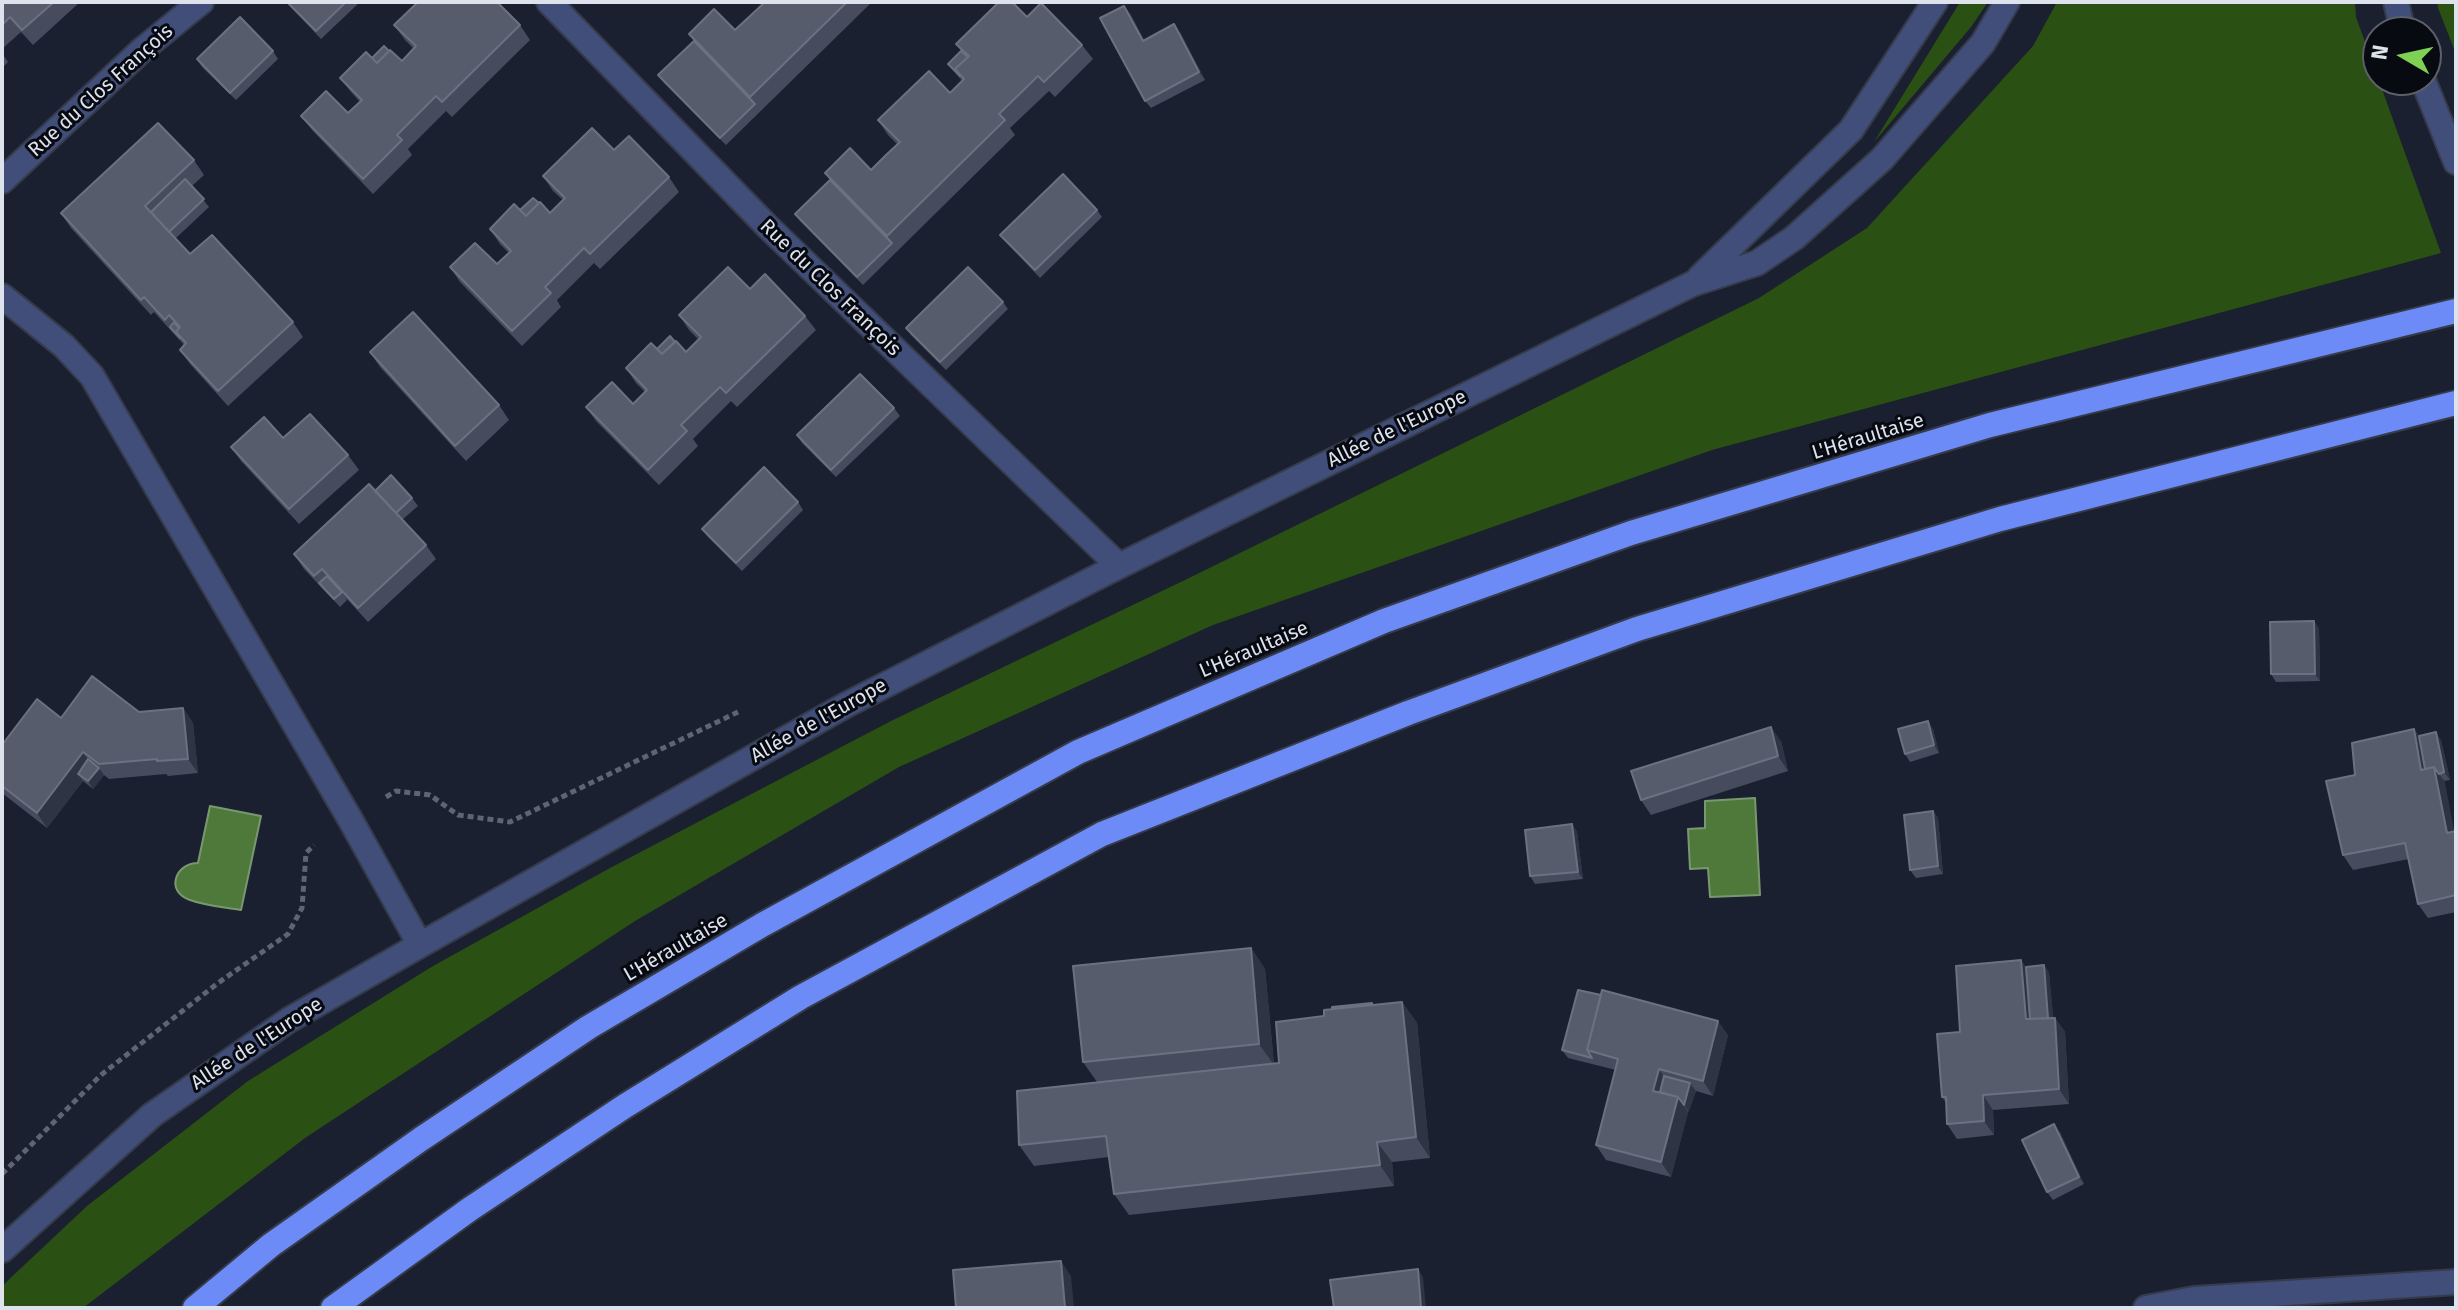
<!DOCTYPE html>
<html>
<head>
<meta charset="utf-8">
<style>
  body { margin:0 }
  #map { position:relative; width:2458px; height:1310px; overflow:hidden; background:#1a202f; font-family:"Fira Sans",sans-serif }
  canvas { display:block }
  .frame { position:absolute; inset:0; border:4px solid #dee2ed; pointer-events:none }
  .north { position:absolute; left:2362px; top:16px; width:80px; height:80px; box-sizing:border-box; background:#070a10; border:2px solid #5d6068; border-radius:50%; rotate:279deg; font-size:22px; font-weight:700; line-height:32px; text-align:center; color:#dee2ed }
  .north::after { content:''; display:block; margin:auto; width:28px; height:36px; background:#7ed153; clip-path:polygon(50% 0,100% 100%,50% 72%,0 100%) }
</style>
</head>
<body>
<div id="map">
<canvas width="2458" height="1310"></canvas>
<div class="frame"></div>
<div class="north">N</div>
</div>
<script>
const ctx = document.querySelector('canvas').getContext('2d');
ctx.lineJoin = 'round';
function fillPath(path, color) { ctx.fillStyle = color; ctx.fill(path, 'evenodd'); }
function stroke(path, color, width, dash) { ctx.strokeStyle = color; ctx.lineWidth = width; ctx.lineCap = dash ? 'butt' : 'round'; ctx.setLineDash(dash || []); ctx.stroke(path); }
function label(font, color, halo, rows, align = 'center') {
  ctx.font = font + ' "Fira Sans",sans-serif'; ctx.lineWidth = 6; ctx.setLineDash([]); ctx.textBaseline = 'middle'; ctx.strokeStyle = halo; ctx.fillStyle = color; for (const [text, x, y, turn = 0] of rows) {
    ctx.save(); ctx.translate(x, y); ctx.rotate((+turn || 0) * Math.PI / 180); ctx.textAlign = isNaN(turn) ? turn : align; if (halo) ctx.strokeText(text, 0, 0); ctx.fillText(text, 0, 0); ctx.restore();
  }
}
fillPath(new Path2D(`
  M1960,2H1988L1971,27L1874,142Z
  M2057,2H2355L2356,17L2441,253L1712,450L1213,625L899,767L635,921L305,1138L83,1308H2V1286L87,1206L248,1081L433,966L610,868L891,721L1187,579L1759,298L1867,228L2033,46Z
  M2437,2H2456V54L2438,8Z`), '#2a5113');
const water = new Path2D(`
  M1755,798L1760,895L1710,897L1708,868L1690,869L1688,829L1705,828V801Z
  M210,806L261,816L241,910C224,907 206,906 190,900C165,892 175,863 198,863Z`);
fillPath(water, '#4f793a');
stroke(water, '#7a9870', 2);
const minor = new Path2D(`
  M549,2L766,225L1119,566
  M2396,2L2403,32
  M2423,80L2456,162
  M2,181L142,50L201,2
  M1700,277L1851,130L1935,2
  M2,296L64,346L92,376L350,819L420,945
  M2,1250L152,1115L289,1020L420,945L846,705L1119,566L1692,284L1757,263L1794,238L1882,159L1983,43L2007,2
  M2146,1308L2194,1299L2456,1282`);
const highway = new Path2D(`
  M195,1308L271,1245L421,1139L589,1027L762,925L1078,752L1384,621L1631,533L1990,425L2456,311
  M333,1308L470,1209L625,1106L801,997L1102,834L1408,713L1637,629L2000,519L2456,403`);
stroke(minor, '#353b4a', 28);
stroke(highway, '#353b4a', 28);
stroke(new Path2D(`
  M386,797L396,791L430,795L458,815L510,822L738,712
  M2,1174L101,1075L218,983L288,934L302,908L306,853L314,845`), '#5f6472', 5, [6, 4]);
stroke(minor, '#404e79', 24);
stroke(highway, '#6c8bf6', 24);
fillPath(new Path2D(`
  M2,2H80L33,45L21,32L2,49Z
  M286,2H360L321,39Z
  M759,2H872L726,145L664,83L658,75L694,41L689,34L735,30L762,5Z
  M1130,13L1144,40L1180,32L1205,80L1151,108L1145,101Z
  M1027,17L1082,45L1093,59L1055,97L1049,91L1010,128L1015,135L863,285L800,221L795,214L830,180L825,173L871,170L897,144L888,135L878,120L950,93L962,81L948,64L961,51L956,44Z
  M394,25H520L530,40L452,117L446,111L408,149L412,155L373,194L312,130L301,116L348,113L360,102L351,92L340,78L402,61L414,49L405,40Z
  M273,51L278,59L236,100L202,67L197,59Z
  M2,53L8,62L2,68Z
  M614,150L669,177L679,192L600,269L594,263L557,300L561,307L522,346L460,282L450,267L497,264L509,253L500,244L490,229L520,210L550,213L563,200L553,191L543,176Z
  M194,160L204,175L192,186L209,207L175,239L190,254L293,322L303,337L228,406L190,364L180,350L184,345L154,312L151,315L71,228L61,213Z
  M1097,210L1102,217L1040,278L1006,242L1000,235Z
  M750,289L805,316L816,330L737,407L731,401L693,439L698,446L659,485L596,421L586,407L633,404L645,392L636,383L626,368L657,349L675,342L686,352L699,340L689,330L679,315Z
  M1003,302L1008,309L946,370L911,335L906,328Z
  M370,352L499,405L509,420L466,461L380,367Z
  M894,408L900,416L836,477L802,443L797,435Z
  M283,438L348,455L359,470L299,524L241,461L231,447Z
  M375,491L412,498L418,506L402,520L426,545L436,559L368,622L346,598L347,600L340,607L304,569L294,554Z
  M798,502L803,510L742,571L707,536L702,529Z
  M2314,621L2319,629L2320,681L2276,682L2271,674Z
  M183,708L193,723L198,773L168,776L166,774L109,779L104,775L93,789L83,781L47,828L2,793V745L61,718Z
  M1933,729L1939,753L1910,762L1905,754Z
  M2414,729L2419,736L2441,740L2450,780L2444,781L2454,832L2456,831V912L2428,918L2418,904L2409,859L2353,870L2343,855L2355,775Z
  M1781,741L1788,771L1651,815L1641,800Z
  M1933,811L1938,818L1943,874L1916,878L1910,870Z
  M1572,824L1577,832L1583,879L1535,884L1530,876Z
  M1251,948L1265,969L1274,1064L1279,1063L1324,1016L1373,1005L1402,1002L1417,1023L1430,1158L1392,1162L1394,1186L1129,1215L1114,1194L1109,1157L1034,1166L1019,1145L1097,1082L1083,1062Z
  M2044,965L2049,973L2053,1018H2055L2065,1032L2069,1104L1993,1110L1994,1135L1957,1139L1947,1124L1946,1103L1942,1097L1960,1032L2026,967Z
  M1728,1035L1713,1096L1696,1091L1688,1112L1671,1177L1606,1160L1596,1145L1616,1070L1568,1058L1562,1050Z
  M2060,1132L2084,1184L2053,1200L2047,1192Z`), '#464c5d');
fillPath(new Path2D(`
  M1124,6L1130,13L1148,49L1143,41Z
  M1174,24L1180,32L1205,80L1199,72Z
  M2314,621L2319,629L2320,681L2315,674Z
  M183,708L193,723L198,773L188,759Z
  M1928,721L1933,729L1939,753L1934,745Z
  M1771,727L1781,741L1788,771L1778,756Z
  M2414,729L2425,744L2430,776L2421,770Z
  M2436,732L2441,740L2450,780L2444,772Z
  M83,752L93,767L78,774L83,781L47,828L37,813Z
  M2434,767L2445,782L2456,842L2447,833Z
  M99,768L104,775L93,789L88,781Z
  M1933,811L1938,818L1943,874L1938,866Z
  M1572,824L1577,832L1583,879L1578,872Z
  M1251,948L1265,969L1274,1065L1259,1044Z
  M2021,960L2032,975L2036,1026L2026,1019Z
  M2044,965L2049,973L2055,1033L2049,1026Z
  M1402,1002L1417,1023L1430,1158L1416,1137Z
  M2055,1018L2065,1032L2069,1104L2059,1089Z
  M1718,1021L1728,1035L1713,1096L1703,1081Z
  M1659,1069L1669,1084L1665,1100L1653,1091Z
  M1690,1083L1696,1091L1689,1112L1684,1105Z
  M1983,1095L1993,1110L1994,1135L1984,1121Z
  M1678,1097L1688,1112L1671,1177L1661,1162Z
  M2054,1124L2060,1132L2084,1184L2079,1177Z
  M1377,1142L1392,1162L1394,1186L1380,1165Z
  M1061,1261L1071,1276L1074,1308H1065Z
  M1418,1269L1423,1277L1426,1308H1421Z`), '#2e3444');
const building = new Path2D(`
  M2,2H54L22,30L10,17L2,25Z
  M287,2H346L316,31Z
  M418,2H497L520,25L442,102L436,96L397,135L402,140L363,179L301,116L326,91L348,113L362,100L340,78L366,52L377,63L390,50L402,61L416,46L394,25Z
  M763,2H847L750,97L689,34L714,9L735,30L764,3Z
  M999,2H1012L1027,17L1041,3L1082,45L1044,82L1038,76L999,114L1005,120L887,236L825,173L850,148L871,170L886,155L900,142L878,120L929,71L950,93L964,79L955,69L969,56L956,44Z
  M1124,6L1143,41L1174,24L1199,72L1145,101L1100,18Z
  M240,17L273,51L230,93L197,59Z
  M694,41L755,104L720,138L658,75Z
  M384,46L389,51L377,63L372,58Z
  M961,51L968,57L955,69L960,76L948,64Z
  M158,123L194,160L145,206L190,254L212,235L293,322L218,391L180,350L186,343L176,332L180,327L169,315L165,320L144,297L141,300L61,213Z
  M592,128L614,150L629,136L669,177L590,254L584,248L545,287L551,293L512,331L450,267L475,243L497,264L511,251L490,229L514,204L526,216L540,202L550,213L565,198L543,176Z
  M1063,174L1097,210L1035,270L1000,235Z
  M185,179L204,199L169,232L151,212Z
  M830,180L892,243L857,277L795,214Z
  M533,198L539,203L526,216L520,210Z
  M728,267L750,289L765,274L805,316L726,393L720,387L681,425L687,431L648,470L586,407L612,382L633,404L647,390L626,368L651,343L662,354L676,341L686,352L701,337L679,315Z
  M968,267L1003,302L940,362L906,328Z
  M413,312L499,405L455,446L370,352Z
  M174,322L179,328L176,332L180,338L170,327Z
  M670,336L675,342L662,354L657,349Z
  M860,374L894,408L831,470L797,435Z
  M310,414L348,455L289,509L231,447L264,417L283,438Z
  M764,467L798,502L736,563L702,529Z
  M391,475L412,498L396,513L375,491Z
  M369,484L426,545L358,608L322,569L314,576L294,554Z
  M327,576L342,592L334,599L319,583Z
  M2314,621L2315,674H2271L2270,622Z
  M92,676L139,712L183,708L188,759L157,761V759L99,764L83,752L37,813L2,786V745L37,699L61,718Z
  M1928,721L1934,745L1905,754L1898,729Z
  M1771,727L1778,756L1641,800L1631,771Z
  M2414,729L2421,770L2434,767L2447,833L2456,831V895L2418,904L2405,843L2343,855L2326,781L2355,775L2352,743Z
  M2436,732L2444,772L2439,774L2434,767L2425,769L2419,736Z
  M88,759L99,768L88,781L78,774Z
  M1933,811L1938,866L1910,870L1904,815Z
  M1572,824L1578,872L1530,876L1525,830Z
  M1251,948L1259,1044L1083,1062L1073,966Z
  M2021,960L2026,1019L2055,1018L2059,1089L1983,1095L1984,1121L1947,1124L1946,1097H1942L1937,1034L1960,1032L1956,966Z
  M2044,965L2048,1018L2030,1019L2026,967Z
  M1578,990L1601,995L1587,1050L1592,1058L1562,1050Z
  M1602,990L1718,1021L1703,1081L1659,1069L1653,1091L1678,1097L1661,1162L1596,1145L1618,1059L1587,1050Z
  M1402,1002L1416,1137L1377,1142L1380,1165L1114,1194L1106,1136L1019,1145L1017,1091L1279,1063L1276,1022L1324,1016V1010Z
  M1372,1003V1005L1332,1009V1007Z
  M1664,1076L1690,1083L1684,1105L1678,1097L1660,1092Z
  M2054,1124L2079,1177L2047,1192L2022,1140Z
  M1061,1261L1065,1308H956L953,1270Z
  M1418,1269L1421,1308H1334L1330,1280Z`);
fillPath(building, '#575c6c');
stroke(building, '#6c7180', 2);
label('20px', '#dee2ed', '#070a10', [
  ["Rue du Clos François",101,91,-42],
  ["Rue du Clos François",830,288,44],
  ["Allée de l'Europe",1397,429,-26],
  ["L'Héraultaise",1868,437,-17],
  ["L'Héraultaise",1254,650,-23],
  ["Allée de l'Europe",819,721,-29],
  ["L'Héraultaise",676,948,-30],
  ["Allée de l'Europe",257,1044,-33]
]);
</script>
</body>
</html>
